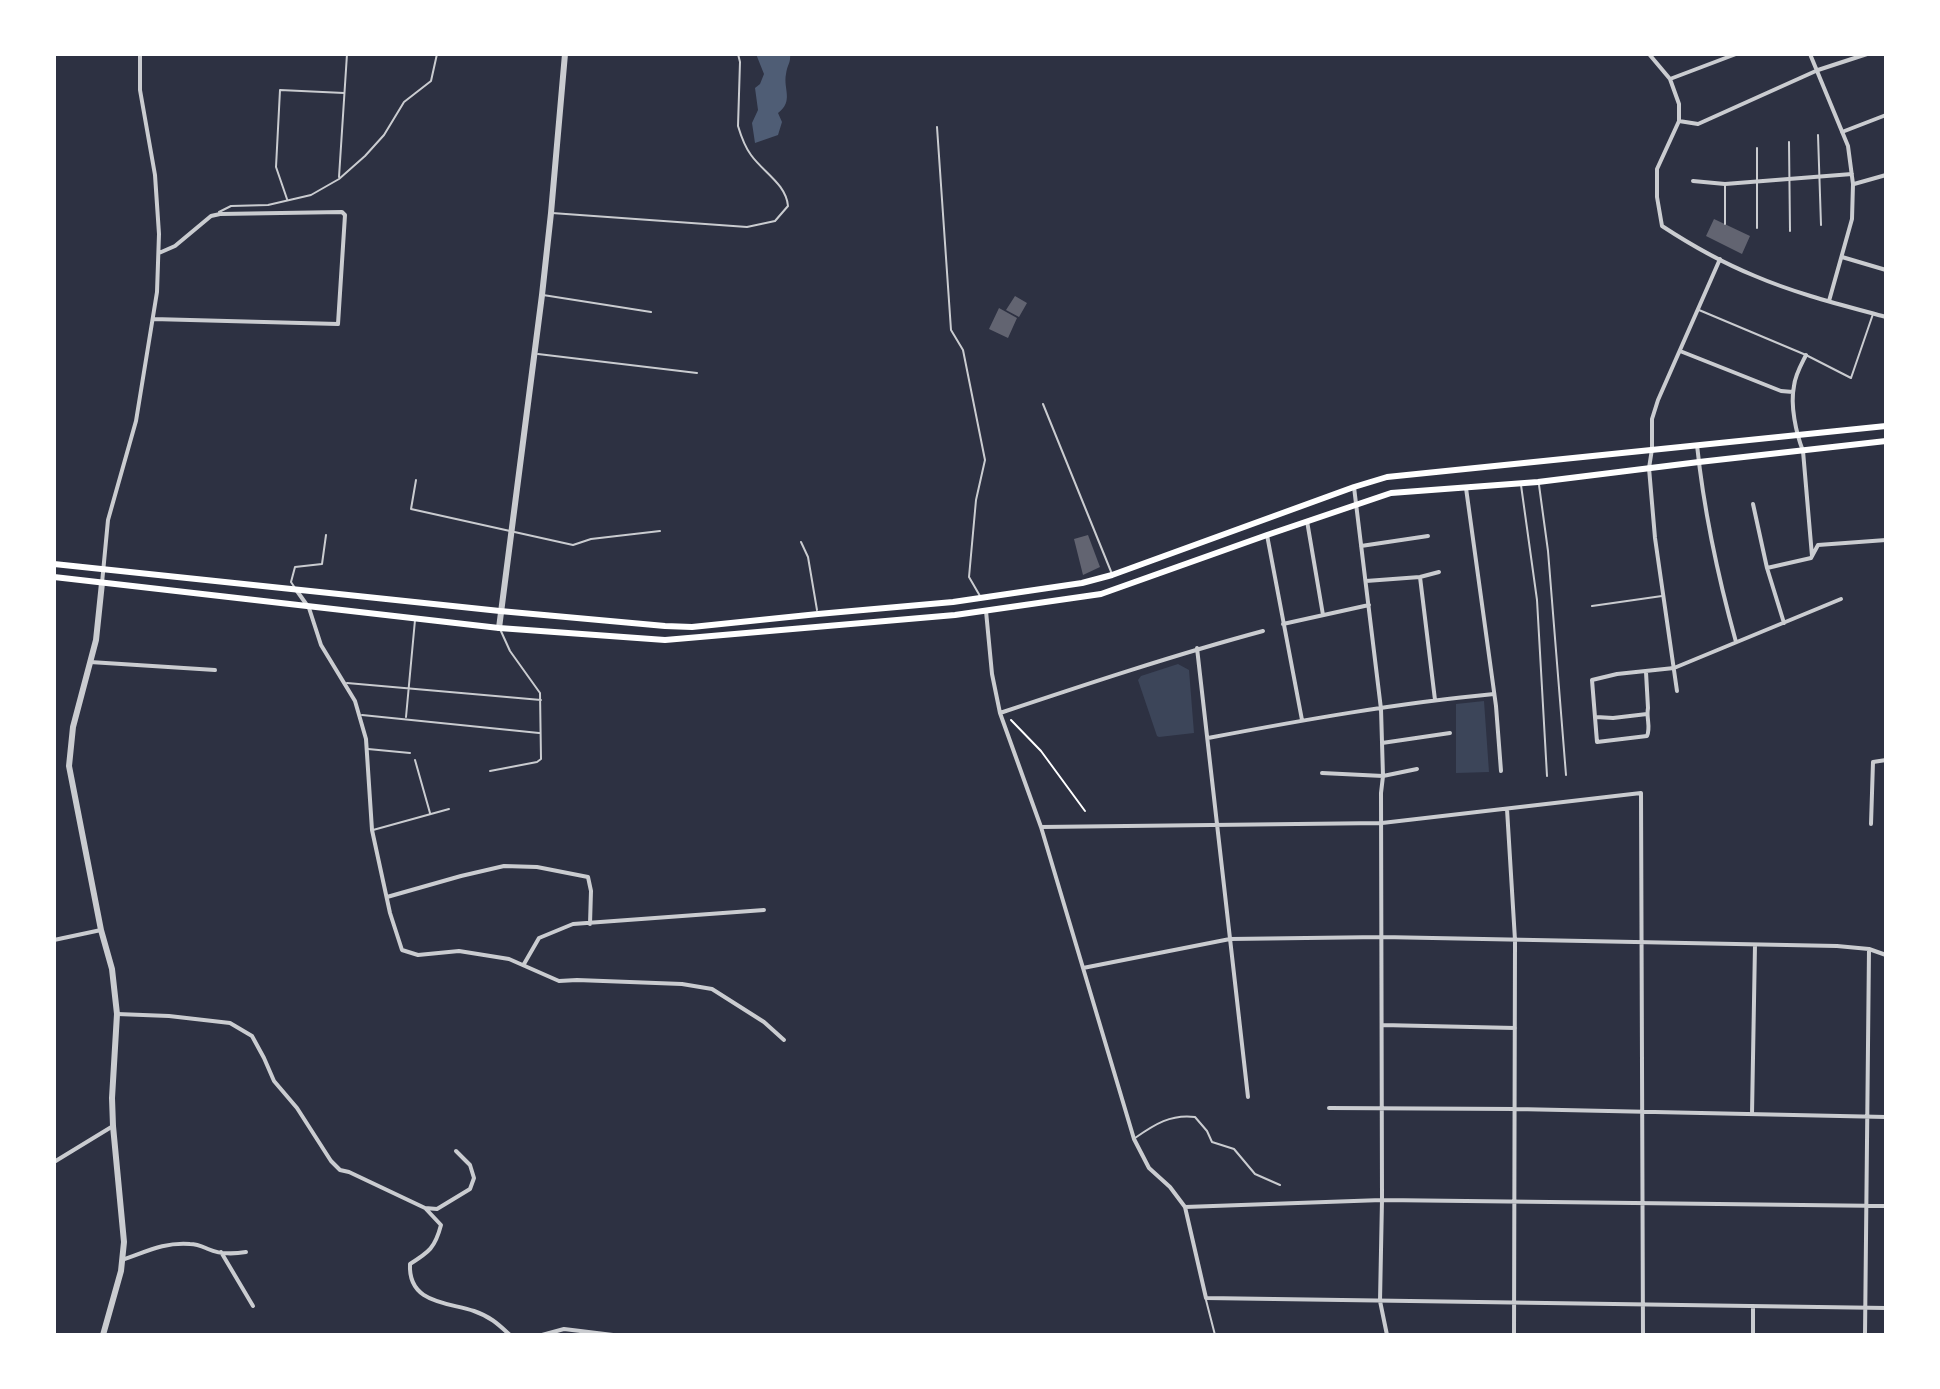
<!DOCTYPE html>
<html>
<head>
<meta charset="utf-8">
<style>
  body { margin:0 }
  #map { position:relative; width:1940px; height:1389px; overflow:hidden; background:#2d3142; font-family:"Roboto Condensed",sans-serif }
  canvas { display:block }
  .frame { position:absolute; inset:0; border:56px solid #fff; pointer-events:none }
</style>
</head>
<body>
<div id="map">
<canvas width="1940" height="1389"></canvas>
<div class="frame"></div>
</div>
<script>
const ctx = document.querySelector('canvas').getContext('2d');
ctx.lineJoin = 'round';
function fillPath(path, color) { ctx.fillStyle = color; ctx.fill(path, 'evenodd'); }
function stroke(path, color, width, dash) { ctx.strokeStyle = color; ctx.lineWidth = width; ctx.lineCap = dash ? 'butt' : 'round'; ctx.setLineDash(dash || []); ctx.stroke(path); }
fillPath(new Path2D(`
  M1178,664L1189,670L1194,733L1159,737L1157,736L1138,680L1141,676Z
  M1484,701L1489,772L1456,773V704Z`), '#3c4559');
fillPath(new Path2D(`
  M756,54H790C791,63 787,65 786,74C783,89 794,101 778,113L782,122L778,135L755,143L752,123L758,110L755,88L760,84L764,74Z`), '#4f5d75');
fillPath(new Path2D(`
  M1714,219L1750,236L1742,254L1706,236Z
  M1015,296L1027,303L1019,317L1006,310Z
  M999,308L1017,318L1008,338L989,329Z
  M1088,535L1100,567L1083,575L1074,539Z`), '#626471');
stroke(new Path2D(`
  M1011,720L1041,751L1085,811`), '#fff', 2);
stroke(new Path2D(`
  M937,127L951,330L963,350L985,460L976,500L969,577L980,596
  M1818,135L1821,225
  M1789,142L1790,231
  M339,177L347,54
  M1725,185V224
  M287,199L276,167L280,90L344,93
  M219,212L231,206L268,205L311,195L339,179L365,156L384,135L404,102L431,81L437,54
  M552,213L747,227L775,221L788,206C786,184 763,172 751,155C745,147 741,136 738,126L740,62L738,54
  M1757,228V148
  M543,295L651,312
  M1699,310L1806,355L1851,378L1873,314
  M538,354L697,373
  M1043,404L1112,574
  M416,480L411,509L573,545L591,539L660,531
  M1521,485L1537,600L1547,776
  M1539,485L1548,551L1566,775
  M801,542L808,557L817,610
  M295,588L291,582L295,567L322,564L326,535
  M1592,606L1662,596
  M347,683L541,700
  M362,715L539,733
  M406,717L415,620
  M368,749L410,753
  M415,760L430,813
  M490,771L537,762L541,759L540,693L510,651L500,629
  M373,830L449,809
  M1135,1138C1155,1124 1171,1114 1195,1117L1207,1131L1212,1142L1234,1149L1255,1174L1280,1185
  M1206,1300L1215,1335`), '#caccd0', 2);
stroke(new Path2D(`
  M1649,54L1670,79L1679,104V121L1657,169V197L1662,226C1691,245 1723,263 1755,276C1797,294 1842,305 1886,317
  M1810,54L1848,146L1853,184L1852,219L1829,301
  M1670,79L1736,54
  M1679,121L1698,124L1818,70L1867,54
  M1842,132L1886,115
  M1693,181L1725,184L1852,174
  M1854,184L1886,175
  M1842,257L1886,270
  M153,319L338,324L345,215L342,212L220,214L211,216L175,246L159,253
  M1680,351L1781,391L1793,392
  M1806,355C1801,365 1795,375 1794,386C1790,405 1796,433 1803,451L1812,556
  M1697,445C1704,512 1718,577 1736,642
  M1354,487L1381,709L1383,776L1381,793L1382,1200L1380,1301L1387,1335
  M1466,488L1496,706L1501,771
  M1753,504L1767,568L1784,623
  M1307,521L1323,615
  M1267,535L1302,720
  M1361,546L1428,536
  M1767,568L1811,558L1818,545L1886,540
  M1420,577L1435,700
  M1366,581L1420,577L1439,572
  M102,583L108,520L136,421L157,292L159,234L155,175L140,90V54
  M297,591L309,608L321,645L355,701L366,739L372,830L390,913L402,950L418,955L459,951L509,959L559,981L577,980L682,984L712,989L764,1022L784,1040
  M986,611L992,674L1000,713L1041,827L1134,1139L1149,1168L1170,1187L1185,1207L1206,1298L1886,1308
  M1283,624L1369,605
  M1197,648L1248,1097
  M90,662L215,670
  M1646,672L1648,708C1646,718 1651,727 1647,736L1597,742L1592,680L1617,674L1674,668L1841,599
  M1677,691L1655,538L1649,468L1652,449V419L1658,400L1720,259
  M1000,713C1087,684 1174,655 1263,631
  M1596,717L1613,718L1647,714
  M1208,738C1303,720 1398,703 1494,694
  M1382,743L1450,733
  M1322,773L1383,776L1417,769
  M1507,809L1515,940L1514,1335
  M1871,824L1873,762L1886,760
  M1041,827L1382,823L1641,793L1643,1335
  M387,897L461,876L504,866L537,867L588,877L591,891L590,924
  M54,940L101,930
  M524,964L539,938L573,924L764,910
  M1083,968L1230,939L1382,937L1837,946L1869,949L1886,955
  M117,1014L169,1016L230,1023L252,1036L264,1058L274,1081L297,1108L331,1161L340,1170L349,1172L425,1208L437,1209L470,1189L474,1178L470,1165L456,1151
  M1382,1025L1515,1028
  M1329,1108L1516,1109L1886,1117
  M1752,1114L1755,945
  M54,1162L113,1126
  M1185,1207L1382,1200L1886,1206
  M426,1209L441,1225C435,1248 429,1252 410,1264C408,1303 446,1302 474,1311C491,1317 498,1324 510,1335
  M221,1252L253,1306
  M122,1260C146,1252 163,1242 190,1244C197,1244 201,1246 208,1249C219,1254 234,1254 246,1252
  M1753,1306V1335
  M542,1335L564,1329L613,1335
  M1865,1335L1869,949`), '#caccd0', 4);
stroke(new Path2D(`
  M102,583L96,640L73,727L69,766L101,930L112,969L117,1014L112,1098L113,1126L124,1242L121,1271L103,1335
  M499,628L542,295L551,213L565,54`), '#caccd0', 6);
stroke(new Path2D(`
  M54,564L500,611L665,626L692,627L818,614L953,602L1082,583L1112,575L1354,487L1387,477L1886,426
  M54,577L499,628L665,640L955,615L1101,594L1267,535L1391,493L1538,482L1699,462L1886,441`), '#fff', 6);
</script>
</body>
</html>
